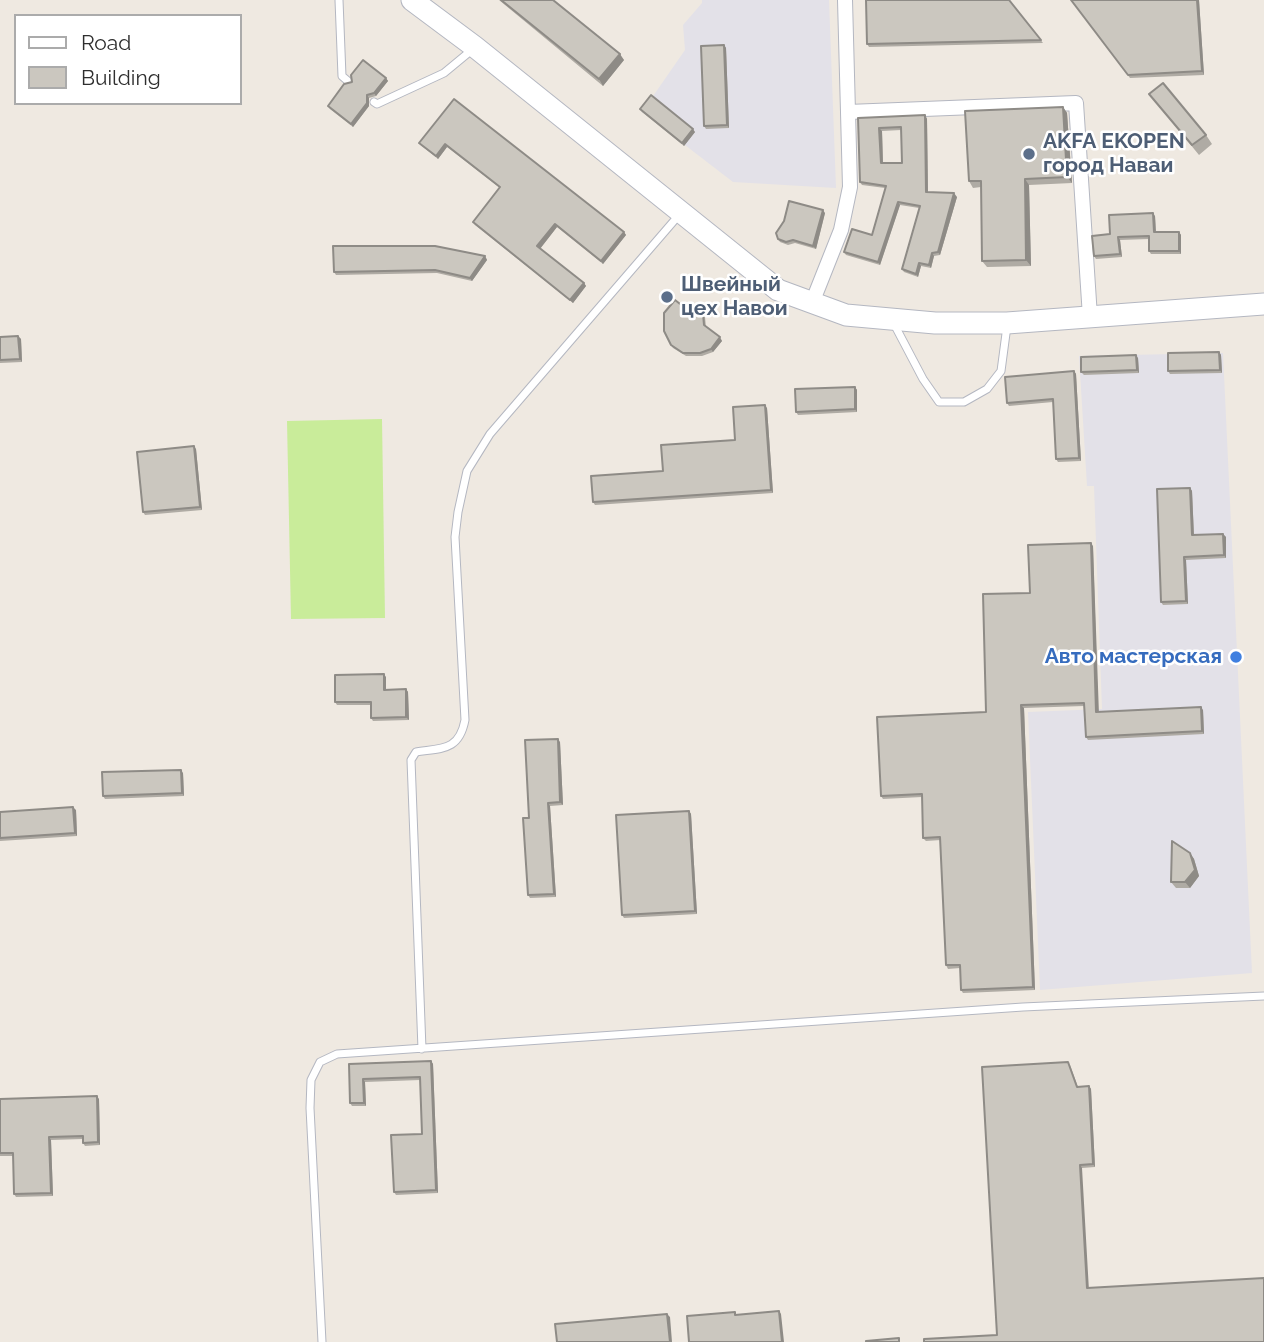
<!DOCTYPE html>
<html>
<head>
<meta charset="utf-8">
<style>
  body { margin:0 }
  #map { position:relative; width:1264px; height:1342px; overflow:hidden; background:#efe9e1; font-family:Raleway,sans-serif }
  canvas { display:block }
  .legend { position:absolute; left:14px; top:14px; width:228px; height:91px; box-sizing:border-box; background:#fff; border:2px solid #ababab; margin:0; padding:9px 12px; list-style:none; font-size:21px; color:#2e2e2e }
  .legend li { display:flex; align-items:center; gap:14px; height:35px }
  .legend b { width:35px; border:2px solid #ababab }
</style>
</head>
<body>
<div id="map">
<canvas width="1264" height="1342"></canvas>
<ul class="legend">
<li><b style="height:9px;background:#fff"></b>Road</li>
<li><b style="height:19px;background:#cbc7bf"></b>Building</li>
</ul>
</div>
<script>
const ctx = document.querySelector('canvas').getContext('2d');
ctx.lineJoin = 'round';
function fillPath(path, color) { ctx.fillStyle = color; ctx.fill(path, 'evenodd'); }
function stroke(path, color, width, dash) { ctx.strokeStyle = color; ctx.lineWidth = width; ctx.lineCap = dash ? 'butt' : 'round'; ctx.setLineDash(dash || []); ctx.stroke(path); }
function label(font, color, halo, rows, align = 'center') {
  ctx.font = font + ' Raleway,sans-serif'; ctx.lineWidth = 5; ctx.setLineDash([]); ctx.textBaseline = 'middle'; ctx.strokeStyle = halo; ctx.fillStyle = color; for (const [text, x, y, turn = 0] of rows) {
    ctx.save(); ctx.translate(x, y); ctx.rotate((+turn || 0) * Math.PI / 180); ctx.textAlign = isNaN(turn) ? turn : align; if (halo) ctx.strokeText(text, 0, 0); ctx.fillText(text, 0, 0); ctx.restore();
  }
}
fillPath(new Path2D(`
  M702,0H829L836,188L733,182L642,112L685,50L683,25L702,3Z
  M1223,353L1252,973L1040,990L1028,712L1102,709L1094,486H1087L1079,356Z`), '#e3e1e8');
fillPath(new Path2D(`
  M382,419L385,618L291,619L287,421Z`), '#c9ec9a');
const lane = new Path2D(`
  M339,0L342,76L349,82
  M374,102L377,104L444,73L473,49
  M893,322L923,379L939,402H964L987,389L1001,371L1007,326
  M422,1049L411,760L416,752C442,748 459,751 465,720L455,537L458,512L467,471L490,434L679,215
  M322,1342L310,1108L311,1080L320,1062L337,1054L1023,1007L1264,996`);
const street = new Path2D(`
  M848,112L1076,103L1090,317
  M812,303L841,230L850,187L845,0`);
const secondary = new Path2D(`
  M412,0L475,47L778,290L846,315L935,323H1007L1264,304`);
stroke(lane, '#b4b7c1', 9);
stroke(street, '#b4b7c1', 16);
stroke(secondary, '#b4b7c1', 23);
stroke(lane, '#fff', 7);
stroke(street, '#fff', 14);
stroke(secondary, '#fff', 21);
fillPath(new Path2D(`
  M499,0H553L624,60L603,86Z
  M1009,0L1043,43L869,47L867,44Z
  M1071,0H1199L1204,75L1130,78Z
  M724,45L726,48L729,128L706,129L704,126Z
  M386,78L388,81L376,96L369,98V106L353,127L330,109L328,106Z
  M1149,94L1206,135L1212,144L1199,155Z
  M454,99L624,232L626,235L603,264L557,227L540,249L584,283L586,286L573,303L475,225L473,222L500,188L447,147L438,159L422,146L419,143Z
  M1063,107L1067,113L1072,183L1029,185L1031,266L987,267L982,261L981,187L973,188L969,181Z
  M640,109L695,132L684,146L642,112Z
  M925,115L927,119L928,192L957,197L940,255L934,256L931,268L921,266L918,277L904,272L902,269L919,208L900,205L880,265L846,255L844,252L872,235L885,188L862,185L860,182L858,118ZM901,130L902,163H883L882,131Z
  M825,213L816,249L795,243L788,245L780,242L778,239L784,221Z
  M1155,216L1156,232H1179L1181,235V254H1151L1149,251V239L1120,240L1122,257L1096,259L1094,256L1110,234Z
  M485,256L487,260L472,281L437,273L336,275L334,272Z
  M689,311L703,314L705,317L706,327L722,341L713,352L702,356H686L673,348L671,345Z
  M18,336L21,339L22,362L0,363V337Z
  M1219,352L1221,355L1222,373L1170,374L1168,371Z
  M1138,358L1139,373L1084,375L1081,372Z
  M1074,371L1076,374L1081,461L1058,462L1056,459L1053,402L1009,406L1007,403Z
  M855,387L857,390V412L798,415L796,412Z
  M767,408L773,493L595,505L593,502L735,440Z
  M196,449L202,510L145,515L143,512Z
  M1190,488L1192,491L1194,535L1223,534L1226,537V558L1186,560L1188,604L1163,605L1161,602Z
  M1093,546L1098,712L1203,710L1204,734L1088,740L1086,737L1084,706L1024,708L1035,990L963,993L961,990L960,968L948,969L946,965L941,840L926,841L923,838L922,797L883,799L881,796L986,712L1030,593Z
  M386,677V690L406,689L408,692L409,720L373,721L371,718V705H337L335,702Z
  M560,742L563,805L550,806L556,897L530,898L528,895Z
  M183,773L184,796L105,799L103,796Z
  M76,810L77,836L0,841V812Z
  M689,811L691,814L697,914L624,918L622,915Z
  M1190,853L1194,859L1199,876L1190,888H1176L1171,882Z
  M431,1061L433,1064L438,1193L396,1195L394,1192L422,1134L420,1080L365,1082L366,1106H352L350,1103L349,1064Z
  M1070,1065L1078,1087L1089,1086L1091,1089L1095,1167L1082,1168L997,1335Z
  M0,1099H99L100,1145L85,1146L83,1143V1139L51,1140L53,1196L16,1197L14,1194L13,1156H0Z`), '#afaba4');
fillPath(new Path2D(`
  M1197,0H1199L1204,75L1202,71Z
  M724,45L726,48L729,128L727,125Z
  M620,54L624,60L603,86L599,79Z
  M386,78L388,81L376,96L374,93Z
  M367,95L369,98V106L353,127L351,124Z
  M1063,107L1067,113L1072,183L1067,177Z
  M925,115L927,119L928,195L926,192Z
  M879,128L882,131L883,166L881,163Z
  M693,129L695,132L684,146L682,143Z
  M445,144L447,147L438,159L436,156Z
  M1025,179L1029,185L1031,266L1026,260Z
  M954,193L957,197L940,255L938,252Z
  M898,202L900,205L880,265L878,262Z
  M823,210L825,213L816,249L813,246Z
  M1153,213L1155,216L1156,235L1154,232Z
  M555,224L557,227L539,250L537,246Z
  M624,232L626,235L603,264L601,261Z
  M1179,232L1181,235V254L1179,251Z
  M1118,237L1120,240L1122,257L1120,254Z
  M932,253L934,256L931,268L929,265Z
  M485,256L487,260L472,281L470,278Z
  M919,263L921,266L918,277L916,274Z
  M584,283L586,286L573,303L570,300Z
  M18,336L21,339L22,362L20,359Z
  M720,337L722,341L713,352L711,349Z
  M1219,352L1221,355L1222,373L1220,370Z
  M1136,355L1138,358L1139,373L1137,370Z
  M1074,371L1076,374L1081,461L1079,458Z
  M855,387L857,390V412L855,409Z
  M765,405L767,408L773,493L771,490Z
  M194,446L196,449L202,510L200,507Z
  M1190,488L1192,491L1194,538L1192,535Z
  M1223,534L1226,537V558L1224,555Z
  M1091,543L1093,546L1099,715L1096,712Z
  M1184,557L1186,560L1188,604L1186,601Z
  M384,674L386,677V693L384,690Z
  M406,689L408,692L409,720L406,717Z
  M1021,705L1024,708L1035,990L1033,987Z
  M1201,707L1203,710L1204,734L1202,731Z
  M558,739L560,742L563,805L560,802Z
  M181,770L183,773L184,796L182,793Z
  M548,803L550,806L556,897L554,894Z
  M73,807L76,810L77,836L75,833Z
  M689,811L691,814L697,914L695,911Z
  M1190,853L1194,859L1199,876L1190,888L1185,882Z
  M431,1061L433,1064L438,1193L436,1190Z
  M363,1079L365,1082L366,1106L364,1103Z
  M1089,1086L1091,1089L1095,1167L1093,1164Z
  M97,1096L99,1099L100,1145L98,1142Z
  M49,1137L51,1140L53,1196L51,1193Z
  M1080,1165L1082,1168L1089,1291L1087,1288Z
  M779,1311L781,1314L784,1342H782Z
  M667,1314L670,1317L672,1342H670Z`), '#8e8b86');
const building = new Path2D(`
  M501,0H553L620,54L599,79Z
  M866,0H1009L1041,40L867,44Z
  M1071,0H1197L1202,71L1128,75Z
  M724,45L727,125L704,126L701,46Z
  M363,60L386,78L374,93L367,95V103L351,124L328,106L344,84L352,82L351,75Z
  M1163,83L1206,135L1192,145L1149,94Z
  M651,95L693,129L682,143L640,109Z
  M454,99L624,232L601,261L555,224L537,246L584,283L570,300L473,222L500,187L445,144L436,156L419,143Z
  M1063,107L1067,177L1025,179L1026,260L982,261L981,181H969L965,111Z
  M925,115L926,192L954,193L938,252L932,253L929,265L919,263L916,274L902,269L920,206L898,202L878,262L844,252L852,229L872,235L886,186L860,182L858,118ZM901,127L902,163H881L879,128Z
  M789,201L823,210L813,246L793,240L786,242L778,239L776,233L784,221Z
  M1153,213L1154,232H1179V251H1149V236L1118,237L1120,254L1094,256L1092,236L1110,234L1109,215Z
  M333,246H435L485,256L470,278L435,270L334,272Z
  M675,300L689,311L697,309L703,314L704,325L720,337L711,349L700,353H683L671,345L664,331V313Z
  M18,336L20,359L0,360V337Z
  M1219,352L1220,370L1168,371V353Z
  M1136,355L1137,370L1081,372V357Z
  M1074,371L1079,458L1056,459L1053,399L1007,403L1005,377Z
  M855,387V409L796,412L795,389Z
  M765,405L771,490L593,502L591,476L663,471L661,445L735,440L733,407Z
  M194,446L200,507L143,512L137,452Z
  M1190,488L1192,535L1223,534L1224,555L1184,557L1186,601L1161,602L1157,489Z
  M1091,543L1096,712L1201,707L1202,731L1086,737L1084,703L1021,705L1033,987L961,990L960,965H946L940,837L923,838L922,794L881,796L877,717L986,712L983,594L1030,593L1028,545Z
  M384,674V690L406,689V717L371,718V702H335V675Z
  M558,739L560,802L548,803L554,894L528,895L523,818H529L525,740Z
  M181,770L182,793L103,796L102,772Z
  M73,807L75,833L0,838V812Z
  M689,811L695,911L622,915L616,815Z
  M1172,841L1190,853L1195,870L1185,882H1171Z
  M431,1061L436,1190L394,1192L391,1135L422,1134L420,1077L363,1079L364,1103H350L349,1064Z
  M1068,1062L1077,1087L1089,1086L1093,1164L1080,1165L1087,1288L1264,1278V1342H924V1339L997,1335L982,1067Z
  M97,1096L98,1142L83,1143V1136L49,1137L51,1193L14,1194L13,1153H0V1099Z
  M779,1311L782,1342H689L687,1316L735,1312V1315Z
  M667,1314L670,1342H557L555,1324Z
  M899,1338V1342H866V1341Z`);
fillPath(building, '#cbc7bf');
stroke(building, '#8e8b86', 2);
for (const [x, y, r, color] of [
  [1029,154,7,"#5c6f8a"],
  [667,297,7,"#5c6f8a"],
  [1236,657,7,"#3f7fe0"]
]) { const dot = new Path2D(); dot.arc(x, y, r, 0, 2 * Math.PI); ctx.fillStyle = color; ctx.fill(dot); stroke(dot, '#fff', 2.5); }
label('bold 21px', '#4e5e75', '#fff', [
  ["AKFA EKOPEN",1043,142],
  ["город Наваи",1043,166],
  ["Швейный",681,285],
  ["цех Навои",681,309]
], 'left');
label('bold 21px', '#366cbe', '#fff', [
  ["Авто мастерская",1222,657]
], 'right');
</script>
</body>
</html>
